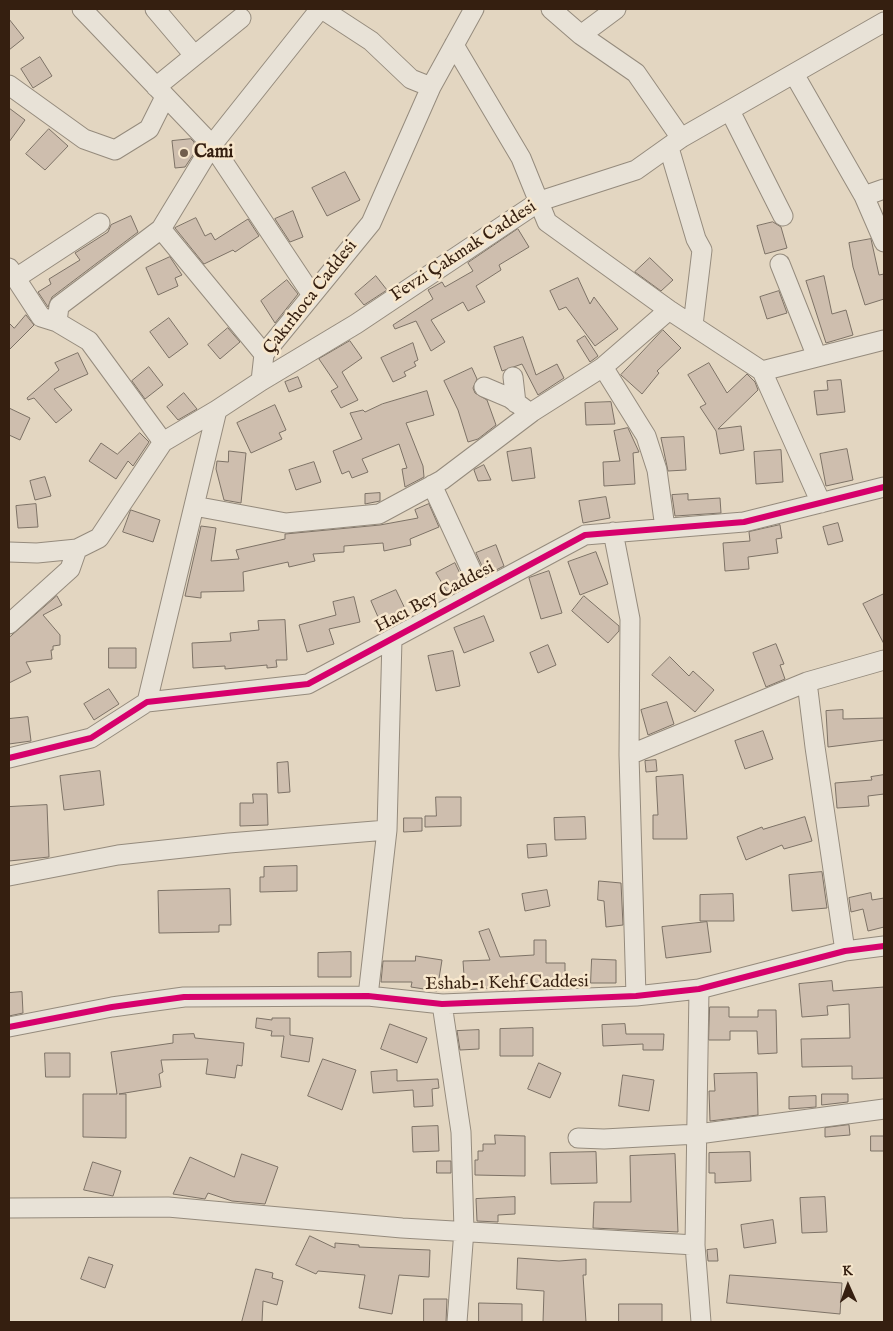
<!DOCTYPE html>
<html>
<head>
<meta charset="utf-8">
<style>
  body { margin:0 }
  #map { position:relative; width:893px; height:1331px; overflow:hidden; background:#e3d6c1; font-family:"IM FELL English",serif }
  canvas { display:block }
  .frame { position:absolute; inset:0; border:10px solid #351f10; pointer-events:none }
  .north { position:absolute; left:823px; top:1261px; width:50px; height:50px; -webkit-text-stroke:4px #f7e7cd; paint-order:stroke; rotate:358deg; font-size:14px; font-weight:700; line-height:20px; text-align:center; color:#351f10 }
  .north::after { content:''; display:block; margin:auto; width:18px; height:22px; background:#351f10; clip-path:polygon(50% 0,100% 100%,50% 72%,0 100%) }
</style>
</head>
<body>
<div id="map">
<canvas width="893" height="1331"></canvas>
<div class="frame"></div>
<div class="north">K</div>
</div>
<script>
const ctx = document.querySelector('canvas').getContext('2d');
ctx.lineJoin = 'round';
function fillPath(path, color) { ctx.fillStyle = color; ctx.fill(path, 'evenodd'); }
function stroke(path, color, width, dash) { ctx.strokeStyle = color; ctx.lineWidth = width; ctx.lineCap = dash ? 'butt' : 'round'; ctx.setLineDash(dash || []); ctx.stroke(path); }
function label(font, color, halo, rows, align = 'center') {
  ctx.font = font + ' "IM FELL English",serif'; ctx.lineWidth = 5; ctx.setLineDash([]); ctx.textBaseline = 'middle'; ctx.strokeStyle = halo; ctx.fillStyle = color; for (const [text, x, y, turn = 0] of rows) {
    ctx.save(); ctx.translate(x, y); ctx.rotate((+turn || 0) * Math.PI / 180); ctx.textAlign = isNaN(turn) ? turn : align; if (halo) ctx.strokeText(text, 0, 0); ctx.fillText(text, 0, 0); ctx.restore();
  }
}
const building = new Path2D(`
  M9,19L24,38L9,50Z
  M40,57L52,76L33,88L21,69Z
  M9,108L25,120L9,142Z
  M49,129L68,146L45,170L26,154Z
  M191,139L194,142L195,152L185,167L175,168L172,141Z
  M345,172L360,200L327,216L312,188Z
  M293,211L303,237L290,242L275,219Z
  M131,216L138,232L52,297L48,307L38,292L51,284L49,279L80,260L75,253L108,232L111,225Z
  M196,218L205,236L211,233L215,240L248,219L259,236L235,252L233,250L204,264L175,228Z
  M773,222L781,227L787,248L765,254L757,226Z
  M518,229L529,247L499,265L501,270L476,286L485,302L468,311L463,302L431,320L445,342L431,351L416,321L395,329L393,325L433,299L428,290L442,282L445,287L473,271L468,263Z
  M871,239L879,275L884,274V299L865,305L853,267L849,243Z
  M170,257L182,275L175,278L178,286L158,295L146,268Z
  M650,258L673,280L661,291L635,272Z
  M376,276L387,290L364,305L355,294Z
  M824,276L832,314L846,310L853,335L826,343L806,281Z
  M578,278L590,304L594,297L618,329L595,346L566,307L559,310L550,291Z
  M287,280L298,294L275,323L261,301Z
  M779,291L787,313L767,319L760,297Z
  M26,315L34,325L9,350V323L14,328Z
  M169,318L188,344L169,358L150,332Z
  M228,328L240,342L220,359L208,345Z
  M663,330L681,348L657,371L659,373L642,394L621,375Z
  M585,336L598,356L590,362L577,341Z
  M523,337L536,375L557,364L564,378L538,395L522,364L502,371L494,347Z
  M350,341L362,358L342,372L358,400L341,408L331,391L338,387L319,359Z
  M413,343L418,360L414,362L416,366L404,372L406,376L393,382L381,358Z
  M78,353L88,374L54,389L72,410L56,423L34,398L28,400L27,398L59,370L55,363Z
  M709,363L727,393L747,374L755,382L758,390L718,429L741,426L744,450L720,454L716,431L700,407L706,404L688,375Z
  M149,367L163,385L145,399L132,381Z
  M472,368L477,379L473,388L475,393L487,400L496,425L478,439L468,442L458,410L444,381Z
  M298,377L302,387L289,392L285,382Z
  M841,380L845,412L817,415L814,391L828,390L827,381Z
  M427,391L434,415L406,423L423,466L424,477L405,487L402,469L407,468L399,444L362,459L368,472L352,478L349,471L342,474L333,451L362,439L350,413L363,410L365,412L382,404Z
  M184,393L197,409L178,420L167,407Z
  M611,402L615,424L586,425L585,403Z
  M275,405L286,430L279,433L282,439L251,453L237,423Z
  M9,408L30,418L20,440L9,435Z
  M628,428L639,452L633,453L635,484L604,486L603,462L620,461L614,431Z
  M140,433L149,442L133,466L128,461L116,479L89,461L101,443L117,454Z
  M684,437L686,470L668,471L661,438Z
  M531,448L535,478L512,481L507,452Z
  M847,449L853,480L826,486L820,454Z
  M781,450L783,482L756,484L754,452Z
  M229,451L246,453L241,503L224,500L216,469L217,461L228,462Z
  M314,462L321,482L296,490L289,470Z
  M484,465L491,480L478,481L474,470Z
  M45,477L51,496L35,500L30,481Z
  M380,493V501L365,504V494Z
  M688,494V500L720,498L721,513L675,516L672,495Z
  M606,497L610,518L583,523L579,501Z
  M36,504L38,527L18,528L16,506Z
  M429,504L439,527L410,539L411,545L384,551L383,543L344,546V552L313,554L315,561L289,567L288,562L243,572L244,591L201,592V598L185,596L201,526L216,528L211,561L239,559L236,550L285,539V534L380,525L418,518L415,510Z
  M131,510L160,520L153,542L123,532Z
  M838,523L843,541L828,545L823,527Z
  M780,525L782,538L776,539L778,553L748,557L749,569L725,571L723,543L750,541L749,532Z
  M496,545L504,566L486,575L476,553Z
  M596,552L608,584L580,595L568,562Z
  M455,563L466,586L449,595L436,573Z
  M549,571L562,613L541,619L529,578Z
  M396,590L409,617L391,627L389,623L382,626L371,601Z
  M884,594V644L863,604Z
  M57,596L62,605L43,615L60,635V645L53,646V650H51L52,659L26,662L31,672L9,683V638Z
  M584,596L619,626V631L608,643L572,611Z
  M354,597L360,622L329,629L334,644L307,652L299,625L336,615L333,602Z
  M484,616L494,641L464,653L454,628Z
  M285,620L287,660H276L277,667L267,668V665L225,669V666L193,668L192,643L231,641L230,633L259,630L258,621Z
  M776,644L784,664L780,665L785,679L766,687L753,653Z
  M548,645L556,665L538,673L530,653Z
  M109,648H136V668H109Z
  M453,651L460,686L436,691L428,656Z
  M670,657L689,676L693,671L714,690L695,712L652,675Z
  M109,689L119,704L94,720L84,704Z
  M667,702L674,724L648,735L641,710Z
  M843,710V719L884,718V740L828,747L826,711Z
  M28,717L31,741L9,744V719Z
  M763,731L773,759L745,769L735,741Z
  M656,760L657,771L646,772L645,761Z
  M288,762L290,792L278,793L277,763Z
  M100,771L104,805L64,810L60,776Z
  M683,775L687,839H653V815H658L656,777Z
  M884,775V794L868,796L869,806L837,808L835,783L872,780L871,777Z
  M253,794H267L268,825L240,826V803H253Z
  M436,797H461V826L425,827V816H436Z
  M47,805L49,857L9,861V807Z
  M585,817L586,839L555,840L554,818Z
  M805,817L812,841L784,849L782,845L746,860L737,837L762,827L763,829Z
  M404,818H422V831L404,832Z
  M546,844L547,856L528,858L527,845Z
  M297,866V891L260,892V877H264V867Z
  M822,872L827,908L792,911L789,875Z
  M599,881L621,883L623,925L606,927L604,901L598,900Z
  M230,889L231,925H219V932L159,933L158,891Z
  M547,890L550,906L525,911L522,894Z
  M871,893L872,900L884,898V927L868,931L863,909L851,912L849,898Z
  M733,894L734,921H700V895Z
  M707,922L711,952L666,958L662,927Z
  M489,929L500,957L534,955V940H546V963H565V985H537V983L490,985V988L465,990L463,961L490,960L479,932Z
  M351,952V977H318V953Z
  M416,956L442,960L437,991L411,987L412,982H381L383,961H415Z
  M592,959L616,960V983H591Z
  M832,981L833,991L884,987V1078L852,1079V1066L802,1067L801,1039L850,1038L849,1004L827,1006L828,1015L802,1017L799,984Z
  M22,992L23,1013L9,1016V993Z
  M710,1007H729V1017H758V1010H776L777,1053L758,1054L757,1031H730V1040H709Z
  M257,1018L272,1020V1018H290V1035L313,1038L309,1062L281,1057L284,1036H271L272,1031L256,1028Z
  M390,1024L427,1038L417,1063L381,1049Z
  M625,1024L626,1034H664L663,1050H643V1044L603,1046L602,1025Z
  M533,1028V1056H500V1029Z
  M479,1030V1049L460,1050L457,1031Z
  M194,1034L195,1038L244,1043L242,1066L237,1065L235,1078L206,1074L208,1059L161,1060L163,1072L159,1074L161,1087L119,1094H126V1138L83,1137V1094H117L111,1052L173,1043V1035Z
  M45,1053H70V1077H46Z
  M323,1059L356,1070L342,1110L308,1096Z
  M539,1063L561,1073L550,1098L528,1089Z
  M397,1070V1081L438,1079L439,1088L432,1089L433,1106L414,1107L413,1090L373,1093L371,1072Z
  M757,1073L758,1115L710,1121L709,1091H715L714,1074Z
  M623,1075L654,1080L649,1111L619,1106Z
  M822,1094H848V1102L822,1105Z
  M816,1096V1107L789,1109V1097Z
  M849,1125L850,1135L825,1137V1128Z
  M438,1126L439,1151L413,1152L412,1127Z
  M495,1135L525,1136V1176L475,1175V1160H478V1151H483V1144H495Z
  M871,1136H884V1151H871Z
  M596,1152L597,1183L551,1184L550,1153Z
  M750,1152L751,1181L715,1183V1173H709V1153Z
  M242,1154L278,1167L265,1204L232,1201L208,1193L205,1199L173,1194L190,1157L234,1177Z
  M675,1154L678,1232L593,1228L594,1202H631L630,1156Z
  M437,1161H451V1173H437Z
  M93,1162L121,1171L113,1196L84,1190Z
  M515,1197V1214L498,1215V1222L477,1221L476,1199Z
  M825,1197L827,1232L802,1233L800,1198Z
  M773,1220L776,1243L744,1248L741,1225Z
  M310,1236L335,1248V1243L359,1245V1247L430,1250L429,1277L399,1275L392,1314L359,1308L365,1275L318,1271L316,1274L296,1265Z
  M717,1249L718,1261H708L707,1250Z
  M89,1257L113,1265L105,1288L81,1279Z
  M518,1258L559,1261L586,1259V1275H583L586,1322H543L544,1291L517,1289Z
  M256,1269L273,1273L272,1278L283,1281L277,1305L263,1301L262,1322H242Z
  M730,1275L842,1283L840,1314L727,1303Z
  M424,1299H447L446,1322H424Z
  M479,1303L522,1304V1322H479Z
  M619,1304H662V1322H619Z`);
fillPath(building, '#cebeae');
stroke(building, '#7d7266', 1);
const minor = new Path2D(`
  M82,9L212,145L312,295
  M155,9L194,55
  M322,9L371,41L411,79L431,87
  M551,9L581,35L636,73L681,138
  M581,35L616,9
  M454,45L521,158L547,222L669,310L762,371L821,503
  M794,74L864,196L884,242
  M9,85L84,139L115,150L149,129L165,97
  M156,87L241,18
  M730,111L783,216
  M669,148L696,239L702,250L693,325
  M864,196L884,189
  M161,229L264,354
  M780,264L817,357
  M9,268L41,317L57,322L89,341L163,442
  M16,278L100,223
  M57,322L59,306L161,229L212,145L320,9
  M603,367L646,436L657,470L665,528
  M762,371L884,340
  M513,377L516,403
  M261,381L356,324L540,201L636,170L681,138L884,22
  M484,387L510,398L530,413
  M432,485L481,591
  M194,506L286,523L379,514L442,480L532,412L603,367L669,310
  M613,532L630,619L629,755L636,996
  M9,552L37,553L77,549L99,538L163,442L217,410
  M9,624L70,569L77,549
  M807,682L815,747L845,951
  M147,702L217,410L261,381L264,354L371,223L431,87L474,9
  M629,755L807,682L884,660
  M9,758L91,738L147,702L308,684L585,535L744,522L884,487
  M9,876L118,855L229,843L387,830
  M699,989L695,1245L701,1322
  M368,996L387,830L392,639
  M442,1004L461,1132L464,1230L457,1322
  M9,1027L112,1007L184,997L368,996L442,1004L636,996L699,989L845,951L884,946
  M578,1138L604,1139L698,1134L884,1109
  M9,1208L168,1207L402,1228L695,1245`);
stroke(minor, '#958b7d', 21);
stroke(minor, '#e8e2d7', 19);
stroke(new Path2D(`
  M9,758L91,738L147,702L308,684L585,535L744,522L884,487
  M9,1027L112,1007L184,997L368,996L442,1004L636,996L699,989L845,951L884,946`), '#d6006c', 6);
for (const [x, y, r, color] of [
  [184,153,5,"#725f4e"]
]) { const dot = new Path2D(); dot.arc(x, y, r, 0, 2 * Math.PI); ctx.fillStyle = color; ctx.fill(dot); stroke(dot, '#f7e7cd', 2); }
label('bold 18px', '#351f10', '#f7e7cd', [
  ["Cami",194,153]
], 'left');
label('18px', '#351f10', '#f7e7cd', [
  ["Fevzi Çakmak Caddesi",464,252,-33],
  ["Çakırhoca Caddesi",311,298,-52],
  ["Hacı Bey Caddesi",435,598,-28],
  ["Eshab-ı Kehf Caddesi",507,984,-1]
]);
</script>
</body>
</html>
